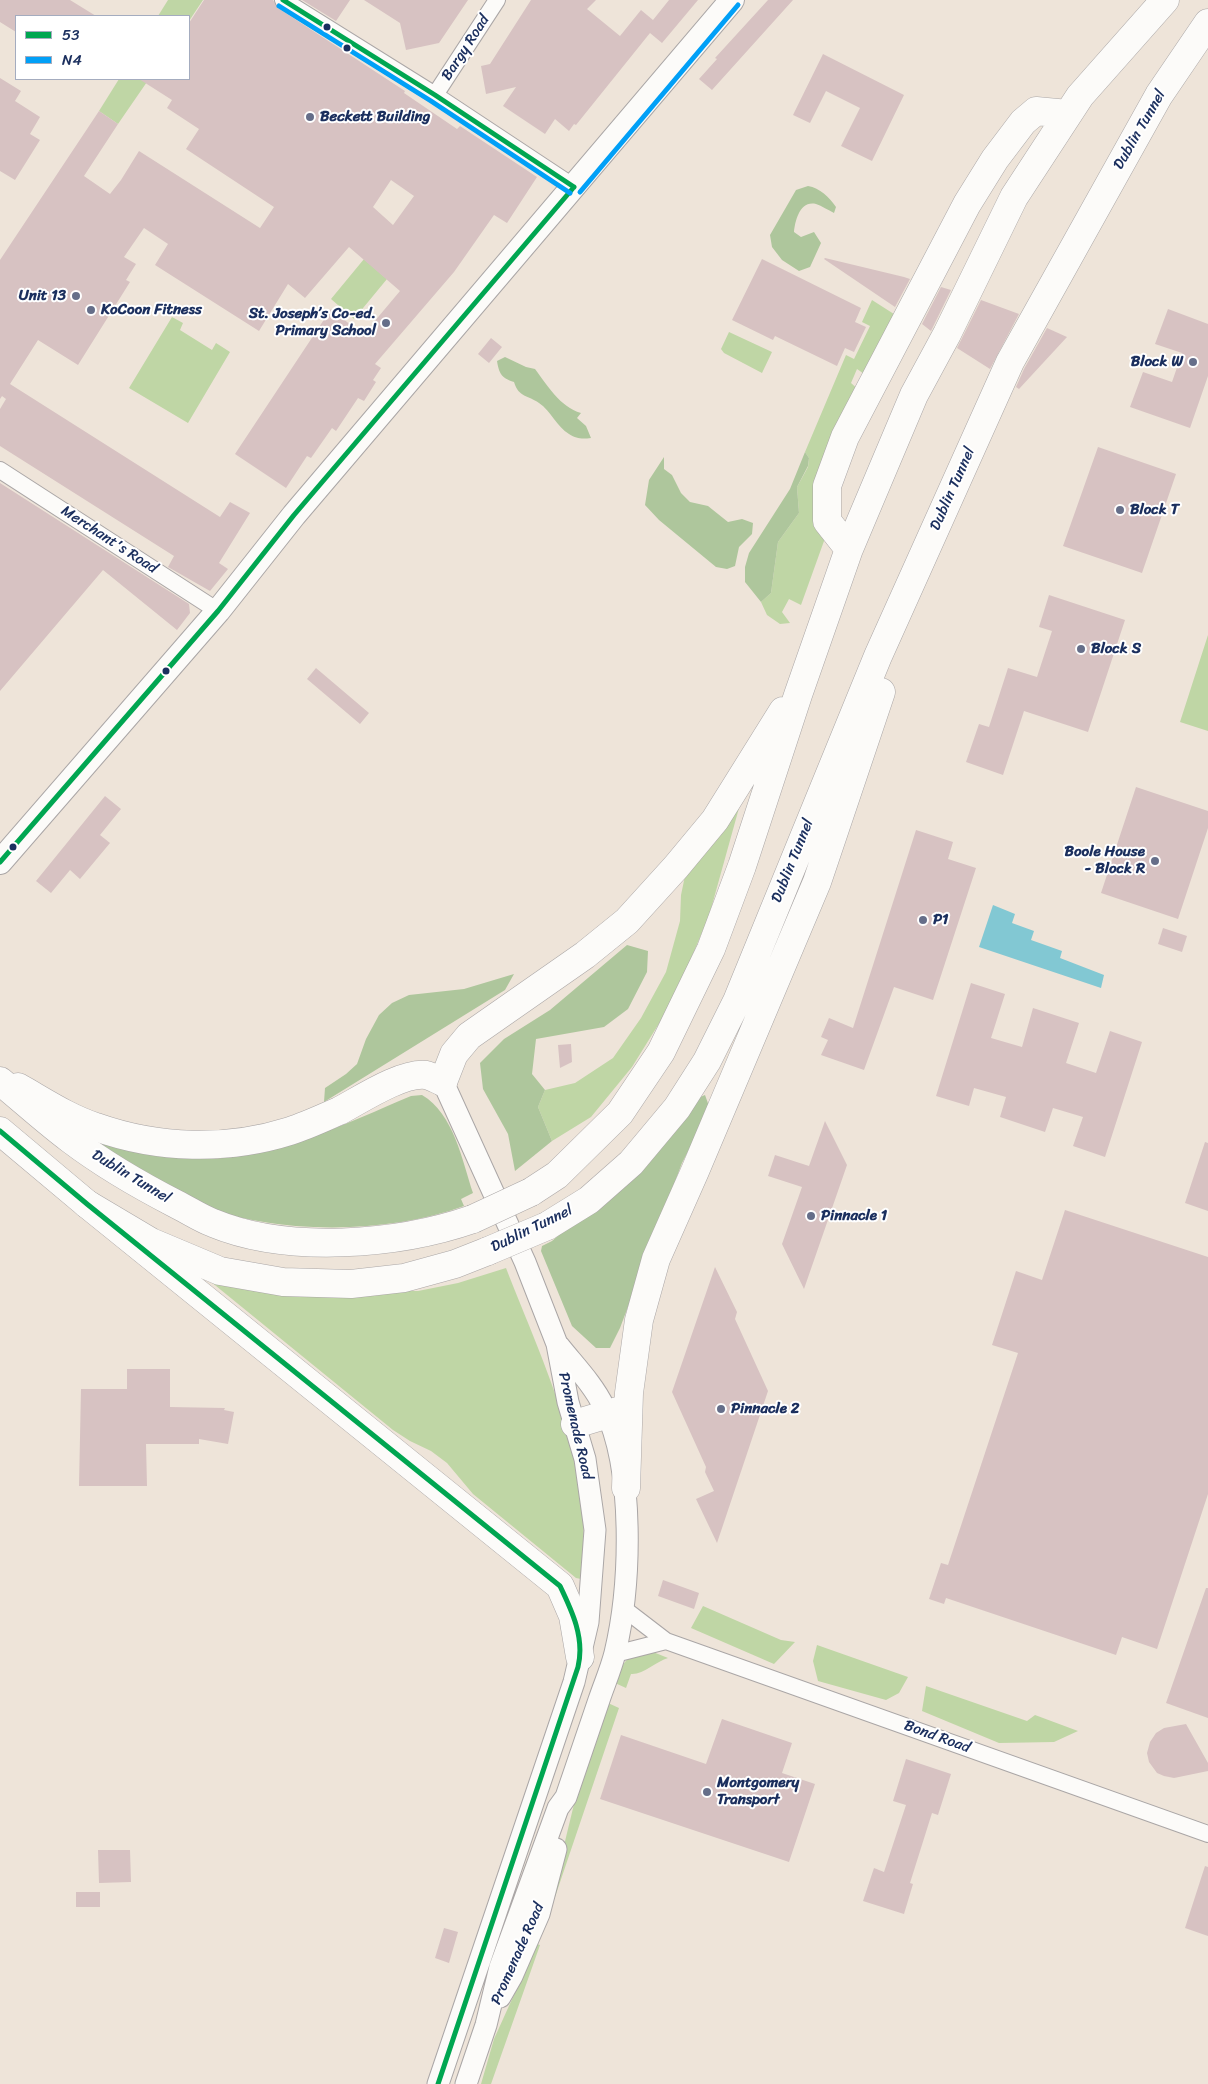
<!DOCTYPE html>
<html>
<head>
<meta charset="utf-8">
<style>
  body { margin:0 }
  #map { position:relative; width:1208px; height:2084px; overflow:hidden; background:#eee4d9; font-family:Sriracha,sans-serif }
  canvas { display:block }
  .legend { position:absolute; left:15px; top:15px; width:175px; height:65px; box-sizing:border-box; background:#fff; border:1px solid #a4acbf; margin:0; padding:6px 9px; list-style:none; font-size:15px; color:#1b2f5e }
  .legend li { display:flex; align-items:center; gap:10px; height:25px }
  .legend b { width:25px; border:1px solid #a4acbf }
</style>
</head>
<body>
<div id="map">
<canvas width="1208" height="2084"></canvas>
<ul class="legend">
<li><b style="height:6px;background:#00a651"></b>53</li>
<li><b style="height:6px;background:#01a0f7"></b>N4</li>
</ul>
</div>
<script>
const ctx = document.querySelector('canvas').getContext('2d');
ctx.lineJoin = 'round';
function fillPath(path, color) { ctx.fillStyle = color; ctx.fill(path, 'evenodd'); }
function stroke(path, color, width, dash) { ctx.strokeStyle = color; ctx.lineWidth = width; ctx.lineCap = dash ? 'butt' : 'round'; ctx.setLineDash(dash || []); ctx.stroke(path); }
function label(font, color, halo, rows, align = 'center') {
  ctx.font = font + ' Sriracha,sans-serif'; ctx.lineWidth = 4; ctx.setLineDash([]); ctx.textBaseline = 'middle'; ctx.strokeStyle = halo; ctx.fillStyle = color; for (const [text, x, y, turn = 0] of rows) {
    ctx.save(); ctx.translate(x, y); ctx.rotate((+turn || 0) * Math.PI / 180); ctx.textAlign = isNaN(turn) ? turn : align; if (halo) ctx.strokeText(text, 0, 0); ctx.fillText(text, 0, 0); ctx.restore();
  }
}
fillPath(new Path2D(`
  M168,0H203L189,21V16H158Z
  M119,79H149L118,124L99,111Z
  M364,259L387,279L354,319L331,299Z
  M872,300L897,316L870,378L857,369L851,383L861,392L823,504L824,541L801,605L789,599L782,612L790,623L780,624L767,615L761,602L771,593L778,542L799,513L797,487L808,467L809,458L805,452L846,355L854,359L870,326L862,322Z
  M172,317L183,323L180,330L212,350L216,343L230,352L188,423L129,388Z
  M729,332L772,352L762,373L724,353L721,349Z
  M1208,635V731L1180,722Z
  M739,808L709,916L673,1001L632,1067L591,1117L552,1141L538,1107L545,1090L575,1083L613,1058L641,1018L666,972L680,921L681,895L685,876Z
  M506,1268C544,1366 597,1471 581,1579L576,1578L473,1494L447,1463L431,1451L410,1441L393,1430L205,1277L370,1291H418L458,1283Z
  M703,1606L781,1640L795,1642L774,1664L691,1628Z
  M817,1645L908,1677L899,1693L886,1700L818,1681L813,1661Z
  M648,1650L668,1658C657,1661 643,1675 631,1674L626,1688L615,1683C623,1663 625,1655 648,1650Z
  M926,1686L1027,1721L1035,1715L1078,1731L1054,1742L999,1743L922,1711Z
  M608,1703L619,1708L555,1897L552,1895L575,1800Z
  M537,1944L540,1945L491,2084H481L494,2039Z`), '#bfd6a5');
fillPath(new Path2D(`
  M808,186C820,188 829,197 836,207L834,213C828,210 822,206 816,204C800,200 795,221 794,232L801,237L814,232L821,243L810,267L799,271L782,260L772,247L770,235L796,190Z
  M505,357L526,367L535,369C547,385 560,407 581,413L577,418L586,426L591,438C582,439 577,439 569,434C557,427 551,411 539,403C528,395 519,398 514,382C501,378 499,373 497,361Z
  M805,452L809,458L808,466L797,487L799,513L778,542L771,593L761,602L745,582V567L749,553L790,489Z
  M664,457V469L672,475L681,493L690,502L708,506L728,522L742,519L753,523L752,534L739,547L735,566L727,569L716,567L659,520L645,505L649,480Z
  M627,945L648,951L647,972L628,1009L604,1027L536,1039L532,1074L545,1090L538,1107L552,1141L515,1171L508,1134L483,1089L480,1063L504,1039L550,1010Z
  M514,974L505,990L324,1102L325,1088L346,1074L357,1064L366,1039L379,1015L392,1003L409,995L464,989Z
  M422,1095C454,1114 462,1160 473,1193L461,1199L464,1206C385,1235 272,1235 194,1203C182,1198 170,1188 158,1181C133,1166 108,1151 84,1135C114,1143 146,1153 177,1157C257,1168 340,1126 411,1096Z
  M705,1095L710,1109L682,1163L620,1328L610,1348H596L572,1326L541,1251L542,1246L552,1241L577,1219L698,1098Z`), '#aec69c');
fillPath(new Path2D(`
  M993,905L1015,914L1012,923L1034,931L1031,940L1062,951L1060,958L1104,975L1101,988L979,947Z`), '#82c8d3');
fillPath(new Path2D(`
  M0,0H70L96,16H16V32L0,22Z
  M204,0H273L278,8L405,91L404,93L457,129L460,126L537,177L507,223L494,215L454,272L375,364L381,368L373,380L376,382L364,401L358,398L336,431L332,428L311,458L307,456L286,488L235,454L331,309L363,335L400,291L349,247L305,298L288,284L259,331L155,265L168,244L144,228L124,257L136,264L126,280L130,282L78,365L38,340L10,384L220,517L230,502L250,513L219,563L228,569L210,591L168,567L174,556L0,446V409L6,399L2,396L0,399V260L99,111L118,124L84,176L110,194L121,180L139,151L260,228L274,207L186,149L199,129L167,108L172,100L139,79H189V23ZM391,180L414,196L393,225L373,207Z
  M302,0H350L336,21Z
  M364,0H468L439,43L406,50L400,23Z
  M531,0H596L587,9L620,36L641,10L653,20L669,0H698L662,43L650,33L576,125L574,124L569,131L555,119L545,134L503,106L516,87L486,94L481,66L490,64Z
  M768,0H793L712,90L699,79L717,59L715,58Z
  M823,54L904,95L872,161L841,146L860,108L826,91L810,123L793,115Z
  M0,78L21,91L15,101L40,117L30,134L40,140L15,180L0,171Z
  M825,258L904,277L910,279L895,307L824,259Z
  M762,259L861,308L855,322L866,327L854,352L845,348L837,366L775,336L773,340L732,320Z
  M941,287L951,290L931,331L922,324Z
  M981,300L1019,314L990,369L957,348Z
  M1168,309L1208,324V376L1190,428L1130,407L1143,372L1172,382L1182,353L1155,344Z
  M1047,328L1067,337L1019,389L1016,387L1024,369Z
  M491,338L502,347L489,363L478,354Z
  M1098,447L1176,474L1142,573L1063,546Z
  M0,483L189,604L190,613L177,630L103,570L0,691Z
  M1049,595L1125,620L1088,732L1024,711L1003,775L966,762L979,724L989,727L1008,668L1037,677L1052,631L1039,627Z
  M316,668L369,713L360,724L307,679Z
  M1136,787L1208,811V828L1178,919L1101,893Z
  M105,796L121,809L100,835L110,843L80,879L70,870L51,893L36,881Z
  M916,830L953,842L948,859L976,868L933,1000L894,987L864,1070L821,1055L828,1040L821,1037L829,1018L853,1028Z
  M1163,928L1187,936L1182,952L1158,944Z
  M971,983L1005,994L991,1038L1022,1047L1033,1008L1079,1023L1066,1063L1096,1073L1110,1031L1142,1042L1105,1157L1073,1146L1083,1117L1053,1108L1045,1132L1000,1117L1006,1097L974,1088L969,1106L936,1096Z
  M571,1044L572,1062L560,1068L558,1045Z
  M825,1121L847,1165L804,1289L782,1244L802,1187L768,1176L775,1155L809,1166Z
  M1205,1142L1208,1143V1211L1185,1203Z
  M1065,1210L1208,1257V1494L1157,1649L1122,1637L1116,1655L946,1598L944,1604L929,1599L941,1563L948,1565L1018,1353L992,1345L1016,1271L1042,1280Z
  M715,1267L737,1312L735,1319L768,1391L717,1543L696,1499L714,1491L705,1472L706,1467L672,1392Z
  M127,1369H170V1407L225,1408L224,1410L234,1412L228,1444L199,1439V1444H146L147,1486H79L81,1389H127Z
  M663,1580L699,1593L694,1609L658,1596Z
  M1206,1588H1208V1718L1166,1703Z
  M722,1719L792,1743L782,1773L815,1784L789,1862L600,1799L621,1735L706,1764Z
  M1186,1724L1208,1763V1771L1174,1778L1164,1776L1157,1773L1149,1762L1147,1753L1150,1742L1156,1733L1164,1728Z
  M906,1759L951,1774L938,1815L932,1813L910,1883L913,1884L904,1914L863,1901L874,1868L884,1872L906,1805L893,1801Z
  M98,1850H130L131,1882L99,1883Z
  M1205,1866L1208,1867V1936L1185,1928Z
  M76,1892H100V1907H76Z
  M444,1928L458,1932L449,1963L435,1958Z`), '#d7c2c2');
const minor = new Path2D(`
  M283,0L435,95L574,187
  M435,95L497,0
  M0,470L218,611
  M623,1608L666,1641L1208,1834
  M615,1654L666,1641`);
const tertiary = new Path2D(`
  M500,1997L512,1976L539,1914L556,1849
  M438,2084L574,1682L588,1622L595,1530L585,1459L568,1402L557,1344L525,1262L443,1082
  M466,2084L486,2025L500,1967L558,1808L566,1797C577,1765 588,1732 599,1700C604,1685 611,1669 615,1653C631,1585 635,1470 604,1407C593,1384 574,1365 559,1346`);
const secondary = new Path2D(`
  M0,862L218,611L294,515L732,0`);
const trunk = new Path2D(`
  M18,1087C43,1101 68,1118 96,1127C158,1149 227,1151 290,1131C306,1126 323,1118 339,1111C360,1100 402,1072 426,1075C431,1076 438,1080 443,1082
  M0,1131L87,1204L560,1586L573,1616L580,1657`);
const motorway = new Path2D(`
  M849,549L827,521V486L845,437L967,204L995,159L1023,122L1036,111L1068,114
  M0,1081C23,1100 46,1121 70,1139C103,1164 139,1185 176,1204C188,1210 200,1218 213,1223C288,1254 398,1245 473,1219
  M443,1082L454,1054L469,1036L585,955L627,921L676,867L715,820L783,711
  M531,1192L557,1175L620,1113L661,1052L711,949L742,866L798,695L849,549L914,395L947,334L1014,197L1080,96L1165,0
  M87,1204L151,1242L220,1271L283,1282L351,1284L404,1278L455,1264L488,1251
  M547,1226L589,1200L631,1163L677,1108L707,1061L737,1001L878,656L1010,362L1159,95L1208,23
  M575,1424L628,1408
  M626,1488L629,1393L639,1320L656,1259L695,1171L817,882L881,692`);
stroke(minor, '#aaa6a6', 18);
stroke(tertiary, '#aaa6a6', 23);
stroke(secondary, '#aaa6a6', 26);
stroke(trunk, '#aaa6a6', 29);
stroke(motorway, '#aaa6a6', 29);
stroke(minor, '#fcfbf9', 16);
stroke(tertiary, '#fcfbf9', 21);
stroke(secondary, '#fcfbf9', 24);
stroke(trunk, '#fcfbf9', 28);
stroke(motorway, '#fcfbf9', 28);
const motorwayBridge = new Path2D(`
  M473,1219L531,1192
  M488,1251L547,1226`);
stroke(motorwayBridge, '#aaa6a6', 29, []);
stroke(motorwayBridge, '#fcfbf9', 28);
stroke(new Path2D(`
  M283,0L435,95L574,187
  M0,862L218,611L294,515L574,187
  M0,1131L87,1204L560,1586C572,1611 585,1638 578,1667L438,2084`), '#00a651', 5);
stroke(new Path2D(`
  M279,6L431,101L570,193
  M580,192L738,5`), '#01a0f7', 5);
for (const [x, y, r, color] of [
  [327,27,4.5,"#1b2f5e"],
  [347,48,4.5,"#1b2f5e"],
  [310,117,5,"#656e89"],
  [76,296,5,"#656e89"],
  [91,310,5,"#656e89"],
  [386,323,5,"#656e89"],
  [1193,362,5,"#656e89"],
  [1120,510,5,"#656e89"],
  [1081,649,5,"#656e89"],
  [166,671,4.5,"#1b2f5e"],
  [13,847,4.5,"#1b2f5e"],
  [1155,861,5,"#656e89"],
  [923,920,5,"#656e89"],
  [811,1216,5,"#656e89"],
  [721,1409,5,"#656e89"],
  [707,1792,5,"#656e89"]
]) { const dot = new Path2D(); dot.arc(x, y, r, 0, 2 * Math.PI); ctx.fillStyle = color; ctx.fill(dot); stroke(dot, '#fff', 2); }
label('15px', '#1b2f5e', '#fff', [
  ["Bargy Road",466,48,-57],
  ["Dublin Tunnel",1140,130,-60],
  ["Dublin Tunnel",953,489,-66],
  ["Merchant's Road",109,540,33],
  ["Dublin Tunnel",793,861,-68],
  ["Dublin Tunnel",131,1177,31],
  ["Dublin Tunnel",532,1229,-26],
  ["Promenade Road",575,1426,77],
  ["Bond Road",937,1737,20],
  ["Promenade Road",518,1954,-66]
]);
label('bold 15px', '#1b2f5e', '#fff', [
  ["Beckett Building",320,117],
  ["Unit 13",66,296,"right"],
  ["KoCoon Fitness",101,310],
  ["St. Joseph’s Co-ed.",376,314,"right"],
  ["Primary School",376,331,"right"],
  ["Block W",1183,362,"right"],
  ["Block T",1130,510],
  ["Block S",1091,649],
  ["Boole House",1145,852,"right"],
  ["- Block R",1145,869,"right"],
  ["P1",933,920],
  ["Pinnacle 1",821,1216],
  ["Pinnacle 2",731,1409],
  ["Montgomery",717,1783],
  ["Transport",717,1800]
], 'left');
</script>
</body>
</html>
